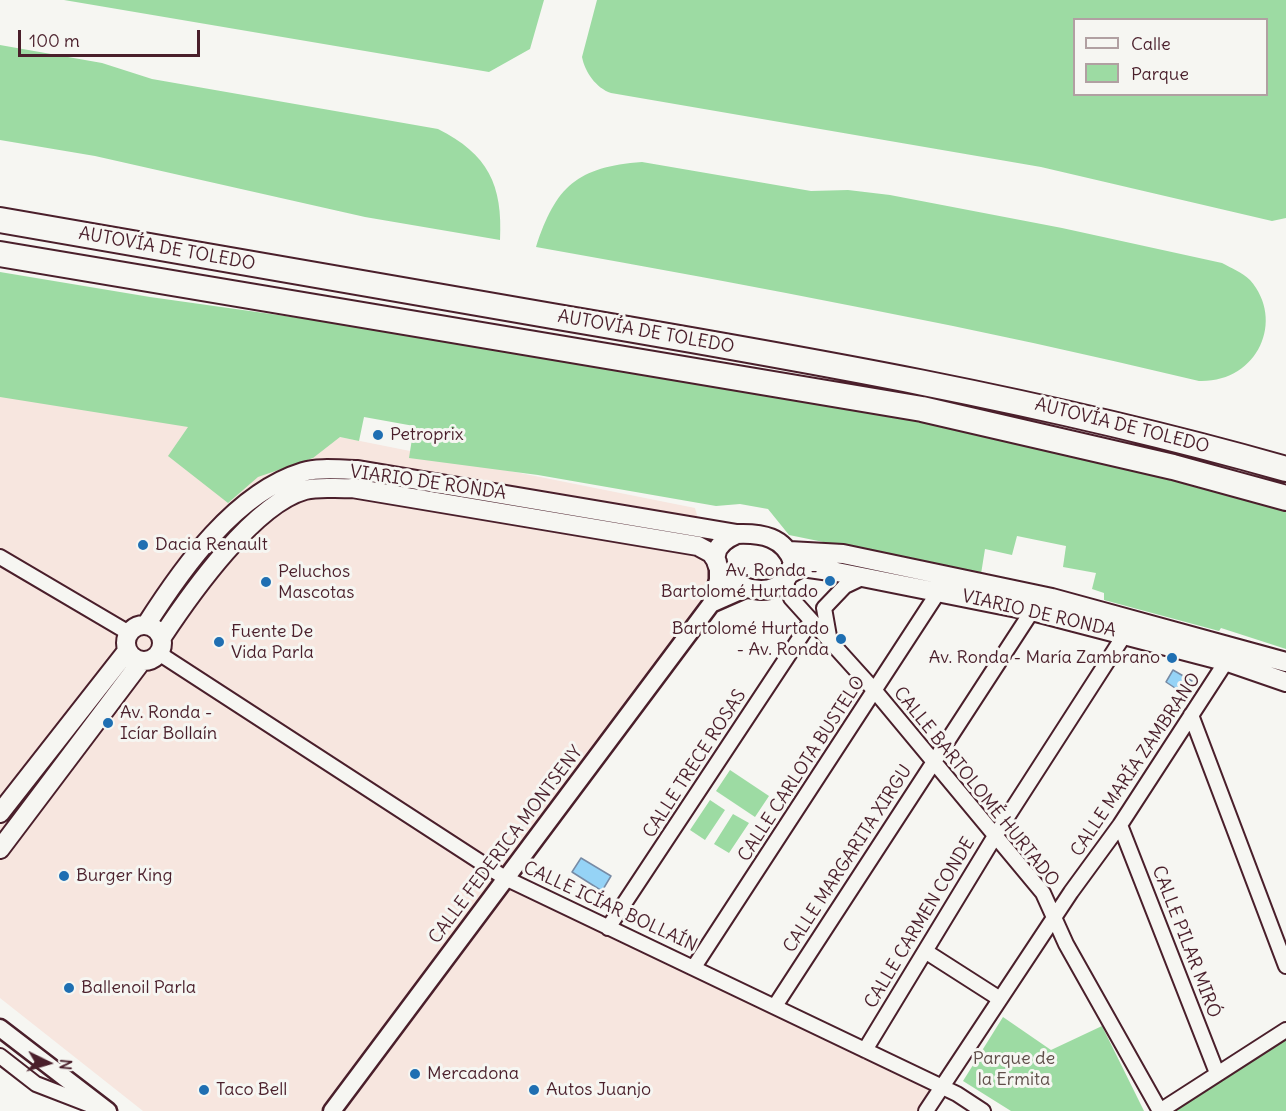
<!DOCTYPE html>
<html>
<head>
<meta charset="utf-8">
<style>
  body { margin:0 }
  #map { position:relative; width:1286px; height:1111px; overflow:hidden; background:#f6f6f2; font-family:Delius,sans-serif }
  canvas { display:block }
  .legend { position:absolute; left:1073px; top:18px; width:195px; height:78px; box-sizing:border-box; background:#f6f6f2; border:2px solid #b1a0a2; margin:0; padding:8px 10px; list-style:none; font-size:18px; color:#4a1f2b }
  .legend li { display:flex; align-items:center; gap:12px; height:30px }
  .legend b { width:30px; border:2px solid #b1a0a2 }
  .north { position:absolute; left:18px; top:1033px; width:60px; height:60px; -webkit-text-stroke:4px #f6f6f2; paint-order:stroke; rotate:95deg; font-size:16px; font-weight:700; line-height:24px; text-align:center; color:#4a1f2b }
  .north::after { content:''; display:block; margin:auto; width:21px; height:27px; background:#4a1f2b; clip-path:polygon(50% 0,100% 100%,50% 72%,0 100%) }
  .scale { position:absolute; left:18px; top:30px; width:182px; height:27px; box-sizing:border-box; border:3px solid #4a1f2b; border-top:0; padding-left:8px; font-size:18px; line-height:21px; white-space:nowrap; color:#4a1f2b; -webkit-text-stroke:4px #f6f6f2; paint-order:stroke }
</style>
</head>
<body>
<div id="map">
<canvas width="1286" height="1111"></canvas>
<ul class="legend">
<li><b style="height:8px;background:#f6f6f2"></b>Calle</li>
<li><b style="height:16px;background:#9ddba3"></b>Parque</li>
</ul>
<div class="north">N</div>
<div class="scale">100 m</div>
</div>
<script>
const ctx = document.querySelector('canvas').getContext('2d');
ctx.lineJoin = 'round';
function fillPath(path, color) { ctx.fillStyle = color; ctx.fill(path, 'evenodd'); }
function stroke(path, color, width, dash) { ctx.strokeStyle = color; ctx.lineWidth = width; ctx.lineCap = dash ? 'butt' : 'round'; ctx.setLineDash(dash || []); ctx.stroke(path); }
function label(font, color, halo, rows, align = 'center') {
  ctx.font = font + ' Delius,sans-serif'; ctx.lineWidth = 6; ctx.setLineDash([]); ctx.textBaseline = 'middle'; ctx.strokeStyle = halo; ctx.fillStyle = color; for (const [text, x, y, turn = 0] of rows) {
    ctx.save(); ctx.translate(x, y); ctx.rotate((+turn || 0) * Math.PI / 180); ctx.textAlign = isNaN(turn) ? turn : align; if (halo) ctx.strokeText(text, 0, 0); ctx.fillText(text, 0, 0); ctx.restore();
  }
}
fillPath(new Path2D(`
  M0,365L135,396L695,508L717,584L497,877L931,1090L919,1111H143L0,998Z`), '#f7e6df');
fillPath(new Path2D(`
  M64,0H544L530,49L489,72Z
  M597,0H1286V218L1272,221L1041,167L611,93C596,88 585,72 582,57ZM1074,20H1266V94H1074Z
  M0,45L102,63L152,79L438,129C488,154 503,185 500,240L365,217L95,156L0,140Z
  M642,162L811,191L848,190L890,195L1062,228L1222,263C1231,268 1242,272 1250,280C1286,321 1257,383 1199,381C980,328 759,287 536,247C556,186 577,167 642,162Z
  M0,272L150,297L442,338L982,432L1116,464L1270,506L1286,510V649L1221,628L1219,631L1104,600V593L1092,589L1096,573L1063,567L1066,546L1017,536L1012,555L985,549L981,574L789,535L768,509L740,504L716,506L538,475L409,458L414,426L364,417L359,441L340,437L313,458L258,477L228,503L168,456L188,427L0,397Z
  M730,770L769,796L755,817L716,791Z
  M710,800L725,810L705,840L690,830Z
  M733,814L749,823L729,853L714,844Z
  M1003,1017L1051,1050L1102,1026L1144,1111H1011L963,1081Z
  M1286,1037V1111H1175L1213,1083Z`), '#9ddba3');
const water = new Path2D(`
  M1173,670L1192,681L1184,694L1166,682Z
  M581,858L611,876L602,891L572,872Z`);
fillPath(water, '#95d3f6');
stroke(water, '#778ba5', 1.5);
const minor = new Path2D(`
  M0,557L129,633
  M785,580L791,598L875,691L1043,893L1066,944L1160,1111
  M830,642L824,608L845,586L864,577
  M160,654L505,878L957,1094L983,1111
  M1191,715L1286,966
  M1120,825L1217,1073
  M608,928L811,621
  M925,951L1000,999
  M694,967L939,591
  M775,1006L1032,611
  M865,1050L995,836L1125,634
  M0,1056L36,1084L98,1108
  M926,1111L1071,892L1120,825L1231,654
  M1160,1111L1286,1030`);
const tertiary = new Path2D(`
  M711,604L745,589
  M0,1028L108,1111
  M332,1111L711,604L718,580V568`);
const secondary = new Path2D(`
  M737,534C762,533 784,537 793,562C791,568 789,575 786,579C758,613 678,559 737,534Z
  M789,551L843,554L1052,598L1286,662
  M789,574L802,567L837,572L1032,611L1228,662L1286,682
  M126 643a18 18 0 1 1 36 0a18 18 0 1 1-36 0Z
  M146,625C183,567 235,493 303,472C319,467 342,470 358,470L737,534
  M162,637C191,593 254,504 305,490C319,486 337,489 352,488L698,546L711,553L717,562
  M0,813L127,651
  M0,849L141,662`);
const motorway = new Path2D(`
  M0,220C184,252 368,284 552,316C799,358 1044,400 1286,469
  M0,254L922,409L1173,467L1286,498`);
stroke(minor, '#4a1f2b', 18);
stroke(tertiary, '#4a1f2b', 21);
stroke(secondary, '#4a1f2b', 22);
stroke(motorway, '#4a1f2b', 28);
stroke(minor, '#f6f6f2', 14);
stroke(tertiary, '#f6f6f2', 16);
stroke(secondary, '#f6f6f2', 18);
stroke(motorway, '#f6f6f2', 24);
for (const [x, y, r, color] of [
  [378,435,6,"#1f6fb2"],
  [143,545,6,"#1f6fb2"],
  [830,581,6,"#1f6fb2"],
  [266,582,6,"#1f6fb2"],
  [841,639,6,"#1f6fb2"],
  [219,642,6,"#1f6fb2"],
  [1172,658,6,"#1f6fb2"],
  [108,723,6,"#1f6fb2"],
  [64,876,6,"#1f6fb2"],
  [69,988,6,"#1f6fb2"],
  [415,1074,6,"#1f6fb2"],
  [204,1090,6,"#1f6fb2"],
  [534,1090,6,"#1f6fb2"]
]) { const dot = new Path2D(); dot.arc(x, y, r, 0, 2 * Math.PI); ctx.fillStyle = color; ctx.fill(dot); stroke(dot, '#f6f6f2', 2); }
label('18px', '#4a1f2b', '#f6f6f2', [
  ["AUTOVÍA DE TOLEDO",167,249,10],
  ["AUTOVÍA DE TOLEDO",646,332,10],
  ["AUTOVÍA DE TOLEDO",1122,426,14],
  ["VIARIO DE RONDA",428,483,8],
  ["VIARIO DE RONDA",1039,614,13],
  ["CALLE TRECE ROSAS",695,764,-57],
  ["CALLE MARÍA ZAMBRANO",1136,765,-56],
  ["CALLE CARLOTA BUSTELO",802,769,-57],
  ["CALLE BARTOLOMÉ HURTADO",976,787,51],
  ["CALLE FEDERICA MONTSENY",506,845,-53],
  ["CALLE MARGARITA XIRGU",848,859,-57],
  ["CALLE ICÍAR BOLLAÍN",610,907,25],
  ["CALLE CARMEN CONDE",920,923,-59],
  ["CALLE PILAR MIRÓ",1186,942,69]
]);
label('18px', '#4a1f2b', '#f6f6f2', [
  ["Petroprix",390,435],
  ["Dacia Renault",155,545],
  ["Av. Ronda -",818,571,"right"],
  ["Bartolomé Hurtado",818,592,"right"],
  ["Peluchos",278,572],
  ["Mascotas",278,593],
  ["Bartolomé Hurtado",829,629,"right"],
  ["- Av. Ronda",829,650,"right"],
  ["Fuente De",231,632],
  ["Vida Parla",231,653],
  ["Av. Ronda - María Zambrano",1160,658,"right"],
  ["Av. Ronda -",120,713],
  ["Icíar Bollaín",120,734],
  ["Burger King",76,876],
  ["Ballenoil Parla",81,988],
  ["Mercadona",427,1074],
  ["Taco Bell",216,1090],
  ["Autos Juanjo",546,1090]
], 'left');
label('18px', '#5f4e49', '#f6f6f2', [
  ["Parque de",1014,1059],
  ["la Ermita",1014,1080]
]);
</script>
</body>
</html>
